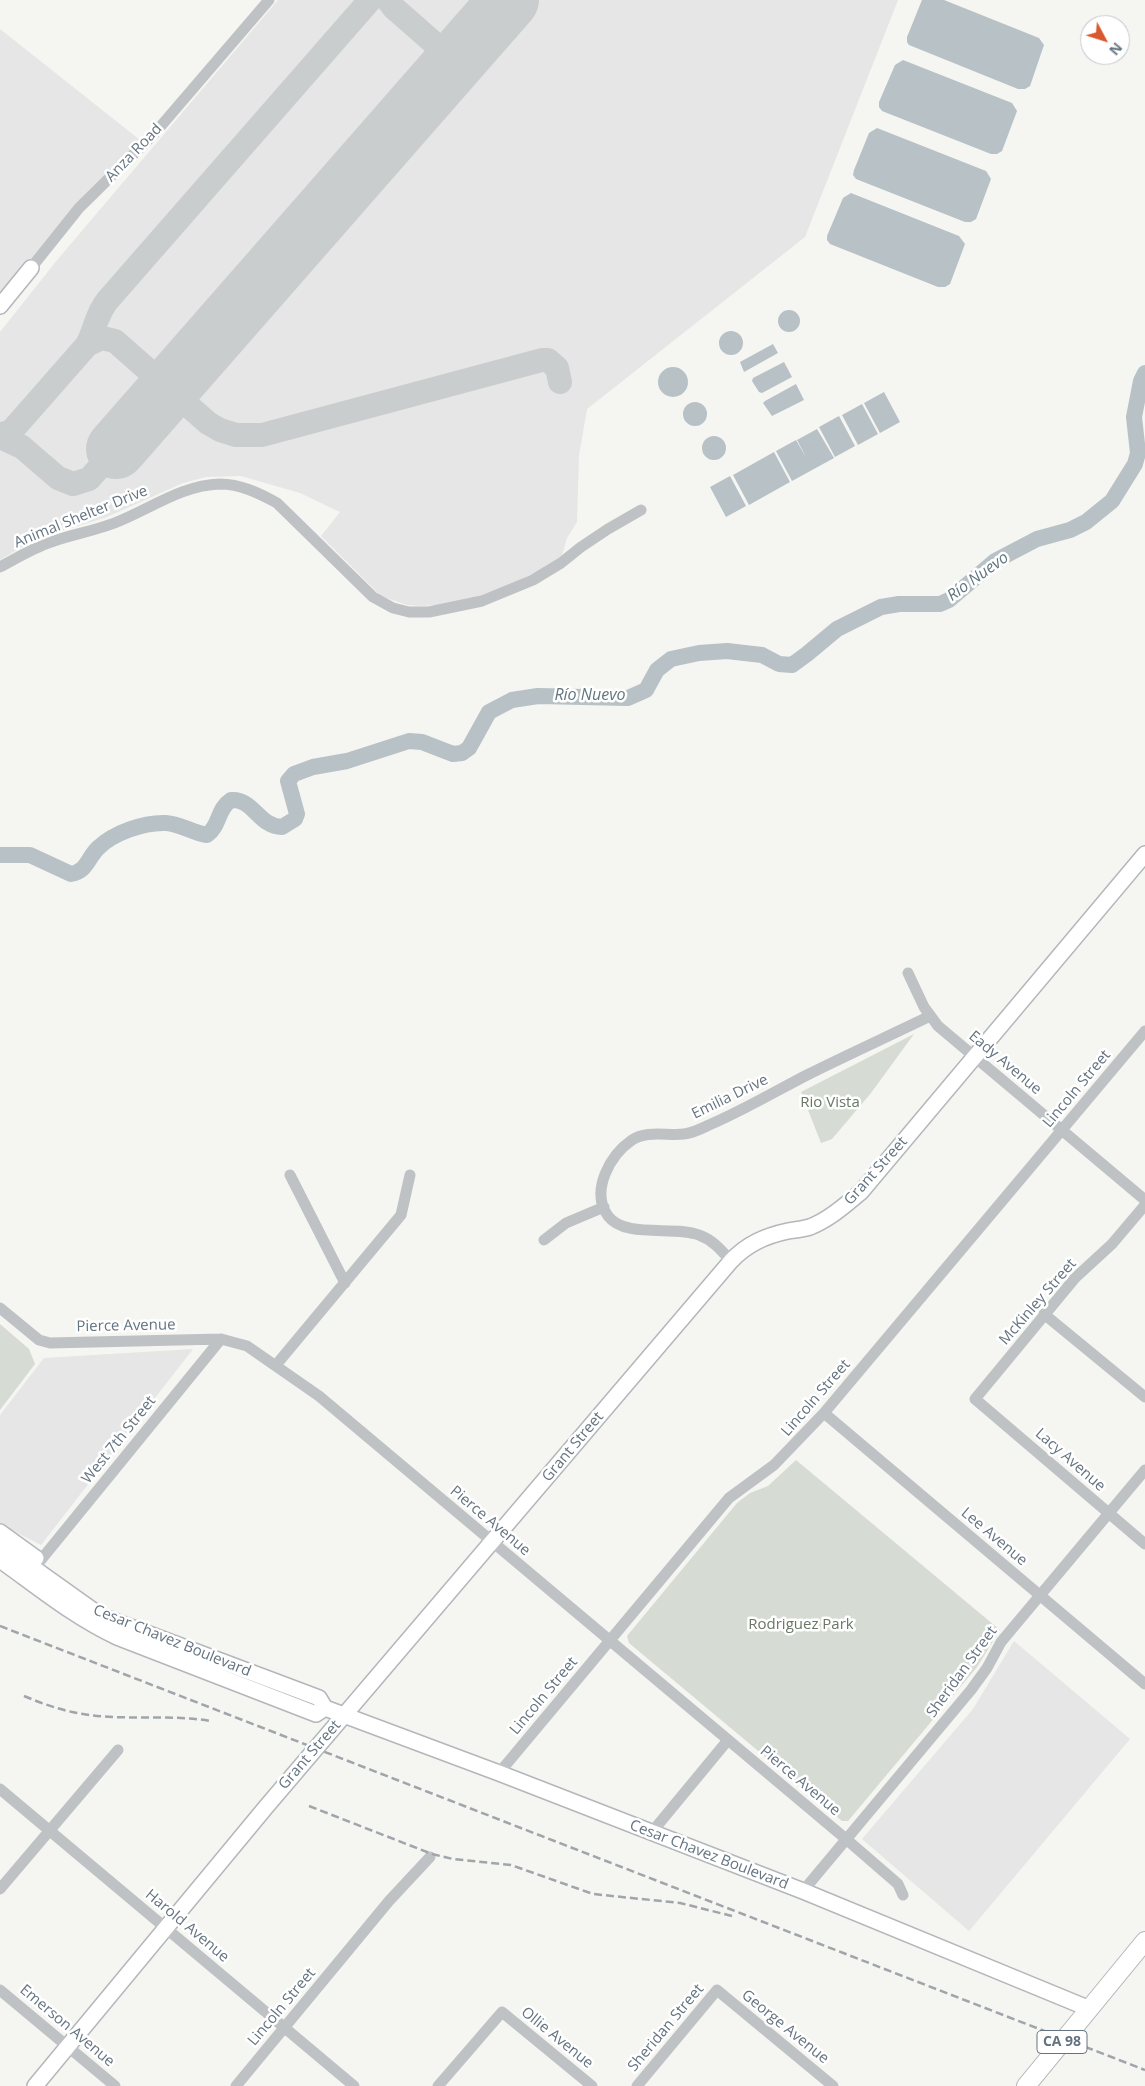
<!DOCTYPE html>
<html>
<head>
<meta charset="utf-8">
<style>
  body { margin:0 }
  #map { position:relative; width:1145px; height:2086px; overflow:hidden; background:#f5f5f1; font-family:"Open Sans",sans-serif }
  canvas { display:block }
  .north { position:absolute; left:1080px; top:15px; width:50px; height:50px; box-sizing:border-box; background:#fff; border:1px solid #c1c7cd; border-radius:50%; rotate:130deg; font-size:14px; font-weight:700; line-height:20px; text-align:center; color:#657481 }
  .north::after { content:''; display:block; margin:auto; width:18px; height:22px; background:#d9582d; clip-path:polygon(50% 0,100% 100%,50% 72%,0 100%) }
</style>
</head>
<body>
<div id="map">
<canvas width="1145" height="2086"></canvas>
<div class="north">N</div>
</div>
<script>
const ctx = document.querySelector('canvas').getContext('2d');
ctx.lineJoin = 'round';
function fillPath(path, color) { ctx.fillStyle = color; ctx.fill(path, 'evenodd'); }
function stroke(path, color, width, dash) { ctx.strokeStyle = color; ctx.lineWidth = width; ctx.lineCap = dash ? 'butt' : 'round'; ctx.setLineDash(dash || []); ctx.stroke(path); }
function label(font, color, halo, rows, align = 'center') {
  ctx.font = font + ' "Open Sans",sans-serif'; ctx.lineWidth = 5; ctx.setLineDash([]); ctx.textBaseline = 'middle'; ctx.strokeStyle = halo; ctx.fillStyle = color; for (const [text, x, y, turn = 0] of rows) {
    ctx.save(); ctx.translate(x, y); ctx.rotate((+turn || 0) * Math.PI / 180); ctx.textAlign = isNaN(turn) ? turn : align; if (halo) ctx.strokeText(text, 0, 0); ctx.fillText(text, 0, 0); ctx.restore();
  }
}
fillPath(new Path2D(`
  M278,0H898L805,237L587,409L579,455L577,522L567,538L562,555L547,568L488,594L450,604L422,606L407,605L381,596L321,536L340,512L300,493L241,476L206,477L183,483L107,517L58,532L22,547L0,560V332L58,259Z
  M0,29L145,144L79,208L0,306Z
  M193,1349L41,1545L0,1524V1415L44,1358Z
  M1014,1641L1130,1739L969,1931L862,1839L973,1709Z`), '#e5e6e5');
fillPath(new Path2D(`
  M914,1034L871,1093L832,1139L821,1143L801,1092Z
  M0,1324L29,1349L35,1364L0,1410Z
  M796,1460L1000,1630L977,1667L848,1821H842L629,1643L627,1636L737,1503L750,1493L768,1486Z`), '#d6dbd3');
fillPath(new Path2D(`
  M922,0H944L1039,38L1044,45L1030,86L1025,89H1018L909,45L907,42V37Z
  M903,60L1012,103L1017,111L1002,151L997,154H991L882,111L879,107V102L895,65Z
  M877,128L986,171L991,179L976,219L971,222H965L856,179L853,175L854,170L869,133Z
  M851,193L959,236L965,244L950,284L945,287H938L830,244L827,240V236L843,198Z
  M778 321a11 11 0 1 1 22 0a11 11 0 1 1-22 0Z
  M719 343a12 12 0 1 1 24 0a12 12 0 1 1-24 0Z
  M773,344L778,353L744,372L740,362Z
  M784,362L792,377L762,393L759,392L752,381L753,378Z
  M658 382a15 15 0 1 1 30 0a15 15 0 1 1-30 0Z
  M796,384L804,400L772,416L763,403L765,401Z
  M884,392L900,422L880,433L864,403Z
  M683 414a12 12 0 1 1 24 0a12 12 0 1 1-24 0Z
  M862,404L878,434L858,445L842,415Z
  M839,416L855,446L835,457L819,427Z
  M817,429L834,458L792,481L776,451L796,440L807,459L797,440Z
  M702 448a12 12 0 1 1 24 0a12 12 0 1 1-24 0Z
  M774,452L790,482L749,505L733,475Z
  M730,476L746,506L726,517L710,487Z`), '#b7c1c6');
stroke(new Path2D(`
  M0,855H30L71,874C87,871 87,859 98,848C113,833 144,822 166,823C181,824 193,833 207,835C220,826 217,809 231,800C253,798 259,827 282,827L295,819L297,814L288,781L294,774L313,767L347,761L409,741L422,742L453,754L462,753L469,748L489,712L512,700L538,696L628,698L646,690L657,670L671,659L699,653L727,651L762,655L779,664L792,665L807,654L837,629L881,607L899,604H940L949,600L995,561L1037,539L1070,530L1086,522L1112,501L1135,464L1138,453L1134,417L1141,381L1145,373`), '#b7c1c6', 16);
stroke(new Path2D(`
  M388,0L394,8L435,44C445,62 438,78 427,93
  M435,44C458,52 470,41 486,26
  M87,345C95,330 96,315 107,301L370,0
  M0,435L11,431L15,427L87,345L102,338L115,341L208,423L220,430L236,435H262L542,360H548L557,368L560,382
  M0,437L22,447L58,478L73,484L89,479L116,449`), '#cacdce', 24);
stroke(new Path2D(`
  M116,449L509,0`), '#cacdce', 60);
const secondary = new Path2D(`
  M0,306L31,268
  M0,1532L36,1558
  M0,1544L101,1616L319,1698L325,1708L499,1773L803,1891L1090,2009
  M0,1560C38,1587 74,1617 117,1637L316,1714L325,1708
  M35,2086L266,1807L731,1261C747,1244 765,1236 788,1231C795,1230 803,1229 810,1227C830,1219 845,1205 861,1192L1145,854`);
const primary = new Path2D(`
  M1026,2086L1145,1941`);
stroke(secondary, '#b3b7bb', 18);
stroke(primary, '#b3b7bb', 20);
stroke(new Path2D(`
  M31,268L79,208L154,134L269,0
  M0,567C17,558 33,548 51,542C73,534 95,531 117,522C150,509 182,485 220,484C240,484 259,493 277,503L373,597L393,608L409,612H429L482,601L533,580L561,563L581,547L608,529L641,510
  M908,973L924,1007L938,1026L1145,1200
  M290,1175L345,1283
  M1145,1205L1112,1244L1075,1278L975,1399L1145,1544
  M544,1240L566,1223L604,1207
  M731,1261C721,1250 713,1240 699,1235C675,1225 625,1239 608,1216C590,1191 610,1155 632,1140C646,1130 668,1136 684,1134C692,1133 701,1129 709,1125C742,1111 774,1092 807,1075C847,1055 889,1036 930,1016
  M0,1308L39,1340L50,1343L221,1339L247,1346L319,1396L846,1839L898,1884L903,1895
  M1044,1314L1145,1397
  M276,1365L401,1215L410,1175
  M824,1413L1145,1684
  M40,1561L221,1339
  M499,1773L729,1498L774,1465L824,1413L1145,1031
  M0,1789L354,2086
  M652,1832L728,1740
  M0,1889L118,1750
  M803,1891L971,1690L987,1668L1001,1642L1145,1470
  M0,1990L115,2086
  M236,2086L389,1901L430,1857
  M438,2086L502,2012L592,2086
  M637,2086L717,1990L833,2086`), '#bec2c5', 11);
stroke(secondary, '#fff', 15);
stroke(primary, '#fff', 18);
stroke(new Path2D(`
  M0,1626L1145,2070
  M24,1696C43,1704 63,1711 83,1714C126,1721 169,1714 211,1721
  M309,1806L432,1854L453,1859L511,1865L593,1894L680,1903L732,1916`), '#9fa5aa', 2.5, [8, 4]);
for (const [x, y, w] of [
  [1062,2042,50]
]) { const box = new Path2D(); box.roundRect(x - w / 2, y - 11.5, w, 23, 4); ctx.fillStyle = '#fff'; ctx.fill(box); stroke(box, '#657481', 1); }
label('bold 14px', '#657481', null, [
  ["CA 98",1062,2042]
]);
label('15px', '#657481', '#fff', [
  ["Anza Road",134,153,-46],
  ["Animal Shelter Drive",81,517,-22],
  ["Eady Avenue",1005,1063,40],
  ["Lincoln Street",1077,1089,-50],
  ["Emilia Drive",730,1097,-26],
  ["Grant Street",876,1171,-48],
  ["McKinley Street",1038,1302,-49],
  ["Pierce Avenue",126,1326,-1],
  ["Lincoln Street",816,1398,-49],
  ["West 7th Street",119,1440,-51],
  ["Grant Street",573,1447,-50],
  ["Lacy Avenue",1070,1460,41],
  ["Pierce Avenue",490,1521,40],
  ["Lee Avenue",994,1537,40],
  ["Cesar Chavez Boulevard",172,1641,22],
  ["Sheridan Street",962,1672,-54],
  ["Lincoln Street",544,1696,-50],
  ["Grant Street",310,1755,-49],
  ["Pierce Avenue",800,1781,40],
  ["Cesar Chavez Boulevard",709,1855,21],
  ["Harold Avenue",187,1926,40],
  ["Lincoln Street",282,2007,-50],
  ["Emerson Avenue",67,2026,40],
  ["George Avenue",785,2027,39],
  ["Sheridan Street",666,2028,-50],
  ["Ollie Avenue",557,2038,39]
]);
label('15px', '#687864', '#fff', [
  ["Rio Vista",830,1103],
  ["Rodriguez Park",801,1625]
]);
label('italic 16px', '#61767e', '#fff', [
  ["Río Nuevo",978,577,-36],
  ["Río Nuevo",590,695]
]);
</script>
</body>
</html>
